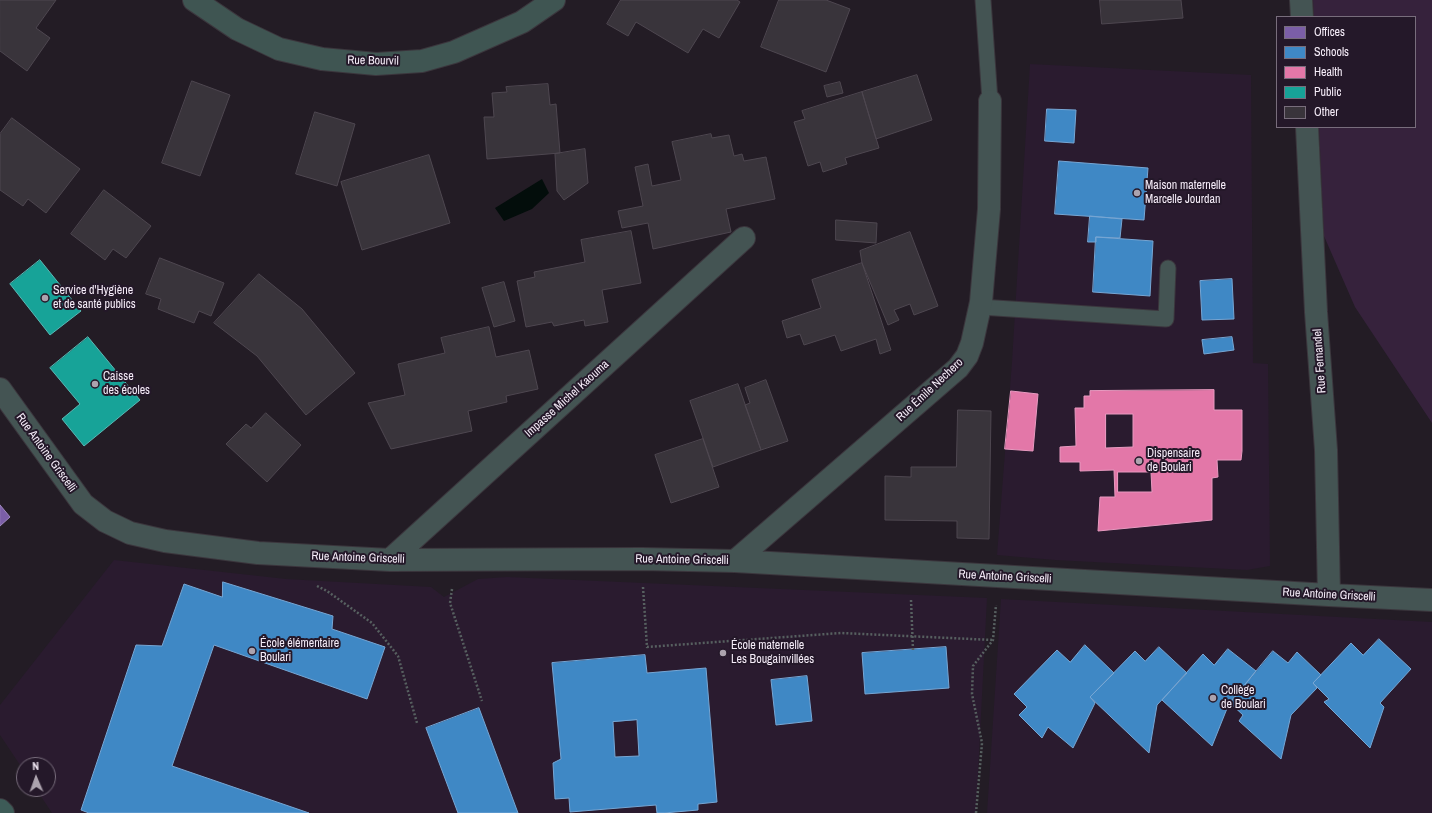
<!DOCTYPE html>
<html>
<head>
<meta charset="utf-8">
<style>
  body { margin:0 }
  #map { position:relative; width:1432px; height:813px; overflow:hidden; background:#231c25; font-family:"Archivo Narrow",sans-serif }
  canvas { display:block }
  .legend { position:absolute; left:1276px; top:16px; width:140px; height:112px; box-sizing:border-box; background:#241829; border:1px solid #786d7c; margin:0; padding:5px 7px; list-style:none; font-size:12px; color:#f5ecf8 }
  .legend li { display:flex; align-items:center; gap:8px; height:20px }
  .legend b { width:20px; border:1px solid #786d7c }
  .north { position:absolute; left:16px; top:757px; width:40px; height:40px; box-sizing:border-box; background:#241829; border:1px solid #786d7c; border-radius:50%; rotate:358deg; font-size:11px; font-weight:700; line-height:16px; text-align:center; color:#f5ecf8 }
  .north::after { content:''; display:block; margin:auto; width:14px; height:18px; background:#aca3ae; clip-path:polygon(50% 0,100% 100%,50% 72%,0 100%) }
</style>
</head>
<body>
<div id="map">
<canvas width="1432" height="813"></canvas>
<ul class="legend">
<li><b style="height:11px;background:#7b5ea7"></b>Offices</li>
<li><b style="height:11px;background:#3f88c5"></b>Schools</li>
<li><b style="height:11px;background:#e377a8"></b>Health</li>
<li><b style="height:11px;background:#17a398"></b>Public</li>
<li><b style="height:11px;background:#39343b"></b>Other</li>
</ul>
<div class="north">N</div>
</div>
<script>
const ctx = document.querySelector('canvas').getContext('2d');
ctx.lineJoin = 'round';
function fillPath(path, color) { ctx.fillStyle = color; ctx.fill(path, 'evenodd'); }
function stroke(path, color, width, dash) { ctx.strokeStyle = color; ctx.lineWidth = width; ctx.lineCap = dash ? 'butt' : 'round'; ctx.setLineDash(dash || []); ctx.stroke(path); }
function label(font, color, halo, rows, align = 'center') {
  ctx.font = font + ' "Archivo Narrow",sans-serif'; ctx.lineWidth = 4; ctx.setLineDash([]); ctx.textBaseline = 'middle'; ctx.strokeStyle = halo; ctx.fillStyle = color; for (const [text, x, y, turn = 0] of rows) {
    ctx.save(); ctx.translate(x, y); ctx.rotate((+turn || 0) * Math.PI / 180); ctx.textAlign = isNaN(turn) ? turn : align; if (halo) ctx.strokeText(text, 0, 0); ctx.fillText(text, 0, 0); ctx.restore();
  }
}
fillPath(new Path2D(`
  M1030,64L1251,75L1253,363L1268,364L1270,566L1247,570L1055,560L997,555L1012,362Z
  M114,560L286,579L431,587L444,597L478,579L507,577L987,598L976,813H52L36,789H48V765H24V771L0,735V705Z
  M1001,599L1432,622V813H987Z`), '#2a1b2f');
fillPath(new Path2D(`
  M1313,0H1432V423L1355,307L1324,236L1319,127H1415V17H1314Z`), '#36223c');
fillPath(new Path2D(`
  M542,179L549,193L532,209L504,221L495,208Z`), '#030d0b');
const offices = new Path2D(`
  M0,505L10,517L0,526Z`);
fillPath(offices, '#7b5ea7');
stroke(offices, '#a089bf', 1);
const schools = new Path2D(`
  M1047,109L1076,110L1074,143L1045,141Z
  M1059,161L1148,168L1144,220L1055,214Z
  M1090,216L1122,219L1120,238L1096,237V242H1088Z
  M1096,237L1153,241L1150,296L1093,292Z
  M1232,279L1234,319L1202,320L1200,281Z
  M1232,337L1234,350L1204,354L1202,340Z
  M223,582L333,616L332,629L385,647L367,699L214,645L172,766L309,813H89L81,810L136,645L162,646L184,584L222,597Z
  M1379,639L1411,669L1380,703L1384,707L1370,748L1324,702L1329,699L1313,683L1351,643L1363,655Z
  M1085,645L1114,673L1090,697L1095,703L1073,748L1048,727L1042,738L1019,715L1027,707L1014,694L1057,650L1070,662Z
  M946,647L949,688L865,694L862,653Z
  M1159,647L1187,673L1157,705L1149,753L1090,697L1135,651L1145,661Z
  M1228,649L1256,671L1228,706L1212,746L1162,700L1203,654L1214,665Z
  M1273,651L1288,663L1297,652L1321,675L1313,683L1317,688L1291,715L1281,759L1239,721L1243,715L1230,703Z
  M645,655L647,673L706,668L717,802L698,804V810L664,813H657L656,805L570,812L569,798L555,799L553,763L561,759L552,663ZM637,720L639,756L615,757L613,722Z
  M807,676L812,721L776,725L771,680Z
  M479,708L518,813H458L426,728Z`);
fillPath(schools, '#3f88c5');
stroke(schools, '#76a6d4', 1);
const health = new Path2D(`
  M1214,390V410H1242V451L1241,460H1217L1218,477L1212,478V520L1098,531L1100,497H1115L1114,470L1080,471V462H1060V447L1076,446L1075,408H1084V396H1090V391ZM1106,414H1133V447L1106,448ZM1118,472H1151L1152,492H1118Z
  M1011,391L1038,394L1033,451L1005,449Z`);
fillPath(health, '#e377a8');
stroke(health, '#e89ac0', 1);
const public = new Path2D(`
  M40,260L81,311L50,335L10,284Z
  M88,337L140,400L84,446L62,419L80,404L50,368Z`);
fillPath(public, '#17a398');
stroke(public, '#5ab9b5', 1);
const building = new Path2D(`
  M0,0H56L36,28L50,38L27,71L0,51Z
  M621,0H737L740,2L719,38L703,29L688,53L636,22L628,36L607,24Z
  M779,0H826L850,9L826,72L761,47Z
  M1100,0H1181L1183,18L1102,24Z
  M917,75L932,120L876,139L862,92Z
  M192,81L230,95L200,176L162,163Z
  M840,82L843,93L827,97L824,86Z
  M548,84L550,105L556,104L560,153L487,159L484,117H494L492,93L507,92L506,87Z
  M862,92L879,148L845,158L847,164L823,172L820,162L808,166L794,122L805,119L802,111Z
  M315,112L355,124L337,186L296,174Z
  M12,118L80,169L46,213L28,199L23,206L0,190V134Z
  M711,134L712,138L729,135L734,156L742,154L744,161L766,157L775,199L726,209L731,232L653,249L648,223L622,228L618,211L643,206L635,167L648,164L652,186L681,180L672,142Z
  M585,149L588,183L564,200L557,191L555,154Z
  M429,155L450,223L362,250L341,182Z
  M104,190L151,226L126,258L113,249L105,260L71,234Z
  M836,220L877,223L876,243L836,240Z
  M631,231L641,283L602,290L608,322L585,326L584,320L554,326L552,322L526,327L517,281L535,277L534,272L585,262L581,240Z
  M910,232L938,306L914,315L910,304L894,310L899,320L888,325L862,263L860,251Z
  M160,258L224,283L211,316L199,311L194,323L158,309L161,299L146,294Z
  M862,263L891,350L880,354L876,339L841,351L835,335L804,345L800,334L787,338L782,321L821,308L812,280Z
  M259,274L302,309L355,373L306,415L257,356L214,323Z
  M504,282L515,321L494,327L482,288Z
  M489,327L496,357L529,350L538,389L506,396L507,402L468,411L472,431L391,449L368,403L405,395L398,364L445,353L441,338Z
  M766,380L788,441L761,450L745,405L750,403L745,388Z
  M738,384L761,450L713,467L690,401Z
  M958,410L991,411L989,539L957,538V521L885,520V476L911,477V467H956Z
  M266,413L301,445L267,482L226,444L246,424L251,428Z
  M703,439L719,487L671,503L655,455Z`);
fillPath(building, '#39343b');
stroke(building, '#4e4750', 1);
const lane = new Path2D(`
  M983,0L990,101
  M980,307L1166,319L1168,268`);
const street = new Path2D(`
  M1301,0L1302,17
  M1307,127L1316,312L1326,450L1329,595
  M0,389L83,504L105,521L130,533L165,541L258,553L390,560L642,559L735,561L1329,595L1432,600
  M390,560L744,238
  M735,561L958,368L967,356L972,343L981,302L989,209L990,101`);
const secondary = new Path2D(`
  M194,0L237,29L279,49L322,59L376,64L422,61L454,52L522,22L554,0`);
const primary = new Path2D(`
  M0,810L3,813`);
stroke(lane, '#3b363d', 17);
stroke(street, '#3b363d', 24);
stroke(secondary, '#3b363d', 24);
stroke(primary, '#3b363d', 24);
stroke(new Path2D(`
  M317,586L327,591L372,623L398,656L417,723
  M643,587L647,647L841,633L993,640
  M452,589L450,603L482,701
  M911,600L913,650
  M976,813L982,743L972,694L973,666L993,640L996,605`), '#576060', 2.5, [2, 2]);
stroke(lane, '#445453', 15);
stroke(street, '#445453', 22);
stroke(secondary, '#3f5552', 22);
stroke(primary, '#3d5b57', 22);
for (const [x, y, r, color] of [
  [1137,193,4,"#aca3ae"],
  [45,298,4,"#aca3ae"],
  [95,384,4,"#aca3ae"],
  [1139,461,4,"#aca3ae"],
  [252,651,4,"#aca3ae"],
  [723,653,4,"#aca3ae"],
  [1213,698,4,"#aca3ae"]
]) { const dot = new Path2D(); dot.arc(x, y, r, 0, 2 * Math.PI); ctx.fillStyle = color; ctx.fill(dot); stroke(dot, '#241829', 1.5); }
label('12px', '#f5ecf8', '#241829', [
  ["Rue Bourvil",373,61,1],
  ["Rue Fernandel",1320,361,-94],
  ["Rue Émile Nechero",930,390,-43],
  ["Impasse Michel Kaouma",567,399,-42],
  ["Rue Antoine Griscelli",46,453,54],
  ["Rue Antoine Griscelli",358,558,2],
  ["Rue Antoine Griscelli",682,560,1],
  ["Rue Antoine Griscelli",1005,577,3],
  ["Rue Antoine Griscelli",1329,595,3]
]);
label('12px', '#f5ecf8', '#241829', [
  ["Maison maternelle",1145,186],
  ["Marcelle Jourdan",1145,200],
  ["Service d'Hygiène",53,291],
  ["et de santé publics",53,305],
  ["Caisse",103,377],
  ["des écoles",103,391],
  ["Dispensaire",1147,454],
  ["de Boulari",1147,468],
  ["École élémentaire",260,644],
  ["Boulari",260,658],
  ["École maternelle",731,646],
  ["Les Bougainvillées",731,660],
  ["Collège",1221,691],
  ["de Boulari",1221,705]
], 'left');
</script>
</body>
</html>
